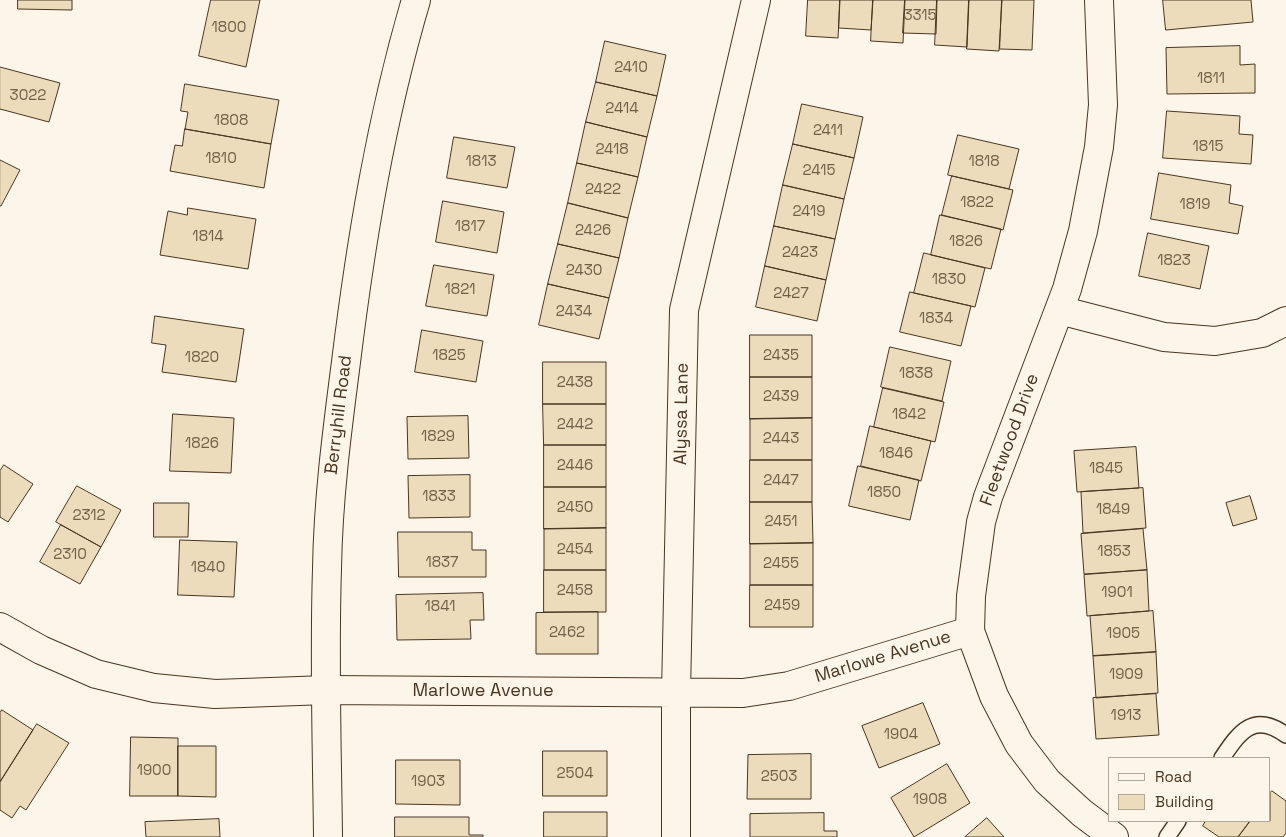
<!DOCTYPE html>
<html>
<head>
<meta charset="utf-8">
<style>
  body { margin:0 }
  #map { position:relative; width:1286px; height:837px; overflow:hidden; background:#fbf6e9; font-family:"Space Grotesk",sans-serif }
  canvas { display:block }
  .legend { position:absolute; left:1108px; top:757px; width:162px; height:65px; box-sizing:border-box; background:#fbf6e9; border:1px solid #b4a999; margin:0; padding:6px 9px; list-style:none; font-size:15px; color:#4a3520 }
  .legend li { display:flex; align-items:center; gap:10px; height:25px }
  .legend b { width:25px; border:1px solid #b4a999 }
</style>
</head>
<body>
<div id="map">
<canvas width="1286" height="837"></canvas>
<ul class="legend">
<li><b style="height:6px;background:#fbf6e9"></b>Road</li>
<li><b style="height:14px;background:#ecdcbc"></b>Building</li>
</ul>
</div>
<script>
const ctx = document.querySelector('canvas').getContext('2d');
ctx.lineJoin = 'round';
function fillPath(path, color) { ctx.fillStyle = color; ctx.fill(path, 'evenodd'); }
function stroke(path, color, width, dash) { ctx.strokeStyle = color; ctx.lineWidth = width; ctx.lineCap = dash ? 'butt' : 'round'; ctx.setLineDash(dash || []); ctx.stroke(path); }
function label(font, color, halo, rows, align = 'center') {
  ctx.font = font + ' "Space Grotesk",sans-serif'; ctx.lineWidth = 4; ctx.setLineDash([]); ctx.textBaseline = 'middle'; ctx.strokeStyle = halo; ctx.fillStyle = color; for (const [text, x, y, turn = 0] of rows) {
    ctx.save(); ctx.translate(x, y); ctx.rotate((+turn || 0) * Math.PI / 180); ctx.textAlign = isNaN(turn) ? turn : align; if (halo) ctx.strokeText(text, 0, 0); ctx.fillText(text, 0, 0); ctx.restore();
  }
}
const building = new Path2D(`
  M18,0H72V10L18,9Z
  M211,0H260L246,67L199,56Z
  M808,0H840L838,38L806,36Z
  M840,0H873L871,30L839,28Z
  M873,0H905L903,43L871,41Z
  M905,0H937L936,34L903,33Z
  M937,0H969L967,47L935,45Z
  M969,0H1002L999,51L967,49Z
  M1002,0H1034L1032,50L1000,49Z
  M1163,0H1251L1253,22L1166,30Z
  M605,41L666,55L657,96L596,82Z
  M1240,46V65L1255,64V93L1167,94L1166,48Z
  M0,67L60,83L49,122L0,109Z
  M596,82L657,96L647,137L586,122Z
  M185,84L279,100L271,144L185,129L188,112L181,111Z
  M802,104L863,117L854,158L793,144Z
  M1167,111L1240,116L1239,134L1253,135L1251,164L1163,158Z
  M586,122L647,137L638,177L577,163Z
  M185,129L271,144L264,188L170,171L175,145L182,146Z
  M958,135L1019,149L1009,189L948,175Z
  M454,137L515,147L507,188L447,178Z
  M793,144L854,158L844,199L783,185Z
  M0,160L20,170L1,206H0Z
  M577,163L638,177L628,218L568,203Z
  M1159,173L1231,185L1229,203L1243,206L1238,234L1151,219Z
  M952,176L1013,190L1003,230L942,215Z
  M783,185L844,199L835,239L774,226Z
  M443,201L504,212L497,253L436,242Z
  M568,203L628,218L619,258L558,244Z
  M188,208L256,219L248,269L160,255L168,211L187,215Z
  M940,215L1001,229L991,269L931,255Z
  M774,226L835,239L826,280L765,266Z
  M1148,233L1209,246L1200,289L1139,276Z
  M558,244L619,258L609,298L548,284Z
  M924,253L985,268L975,307L914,293Z
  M434,265L494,275L487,316L426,306Z
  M765,266L826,280L817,321L756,307Z
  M548,284L609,298L599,339L539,325Z
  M910,292L971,306L961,346L900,332Z
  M155,316L244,329L236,382L162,372L166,345L152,343Z
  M422,330L483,341L476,382L415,372Z
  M750,335H812V377H750Z
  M890,347L951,361L942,401L881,387Z
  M543,362H606V404H543Z
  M750,377H812V418L750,419Z
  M883,388L944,402L935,442L874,427Z
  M543,404H606V445H544Z
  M173,414L234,418L231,473L170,471Z
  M468,416L469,458L408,459L407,417Z
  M812,418V460H750V419Z
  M870,426L931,441L921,481L861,466Z
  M544,445H606V487H544Z
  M1136,447L1139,488L1077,492L1074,451Z
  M750,460H812V502H750Z
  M4,465L33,484L8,522L0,517V471Z
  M858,466L919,480L910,520L849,506Z
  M470,475V517L409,518L408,476Z
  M77,486L121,510L101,547L56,522Z
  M544,487H606V528L544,529Z
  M1143,488L1146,528L1083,533L1081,492Z
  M1250,496L1257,519L1233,526L1226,503Z
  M750,502H812L813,543L750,544Z
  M154,503H189L188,537H154Z
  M61,525L101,547L80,584L40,562Z
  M606,528V570H544V529Z
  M1143,529L1147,570L1084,574L1081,534Z
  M398,532H472V550H486V577H399Z
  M180,540L237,542L234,597L178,595Z
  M813,543V585H750V544Z
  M544,570H606V612H544Z
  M1147,570L1149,611L1087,616L1084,575Z
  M750,585H813V627H750Z
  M483,593L484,620H470L471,639L397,640L396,595Z
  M1153,611L1156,652L1093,656L1090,616Z
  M598,612V654H536V613Z
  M1156,652L1158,693L1096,698L1093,656Z
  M1156,694L1159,735L1096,739L1093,698Z
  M923,703L940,744L879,768L862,726Z
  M2,710L33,730L0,782V713Z
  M37,724L69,743L26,810L20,806L12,818L0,810V782Z
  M131,737L178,738V796H130Z
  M178,746H216V797L178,796Z
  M543,751H607V796H543Z
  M811,754V799H747L748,755Z
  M396,760H460V805L396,804Z
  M947,764L970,803L914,837L891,798Z
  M1272,791L1286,801V833L1283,837H1238L1250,821H1270V793Z
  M544,812H607V837H544Z
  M824,813V831H837V837H750V814Z
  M395,817H469V835H483V837H395Z
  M987,818L1004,837H965Z
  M219,819L220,837H146L145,822Z
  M1206,821H1250L1238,837H1219L1203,826Z`);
fillPath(building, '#ecdcbc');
stroke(building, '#4a3520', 1);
const service = new Path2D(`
  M1222,758C1239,733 1253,711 1286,735
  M1167,837L1178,821`);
const minor = new Path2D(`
  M1099,0L1103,105L1099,147L1083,231L1067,289L988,497L981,522L971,596L970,631L994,696L1019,744L1047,781L1082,813L1114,837
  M1059,310L1164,337L1215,341L1262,333L1286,321
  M0,627L41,650L96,674L154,688L215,694L327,690L743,693L789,686L970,631
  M676,837V693L684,310L756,0`);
const tertiary = new Path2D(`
  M328,837C327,748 324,659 327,569C328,500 337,431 346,362C361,240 381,119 416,0`);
stroke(service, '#4a3520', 18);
stroke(minor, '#4a3520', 30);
stroke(tertiary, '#4a3520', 30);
stroke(service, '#fbf6e9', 15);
stroke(minor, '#fbf6e9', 28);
stroke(tertiary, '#fbf6e9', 28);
label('15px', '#725f47', null, [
  ["3315",920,16],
  ["1800",229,28],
  ["2410",631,68],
  ["1811",1211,79],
  ["3022",28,96],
  ["2414",622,109],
  ["1808",231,121],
  ["2411",828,131],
  ["1815",1208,147],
  ["2418",612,150],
  ["1810",221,159],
  ["1813",481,162],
  ["1818",984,162],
  ["2415",819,171],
  ["2422",603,190],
  ["1822",977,203],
  ["1819",1195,205],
  ["2419",809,212],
  ["1817",470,227],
  ["2426",593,231],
  ["1814",208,237],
  ["1826",966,242],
  ["2423",800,253],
  ["1823",1174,261],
  ["2430",584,271],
  ["1830",949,280],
  ["1821",460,290],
  ["2427",791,294],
  ["2434",574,312],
  ["1834",936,319],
  ["1825",449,356],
  ["2435",781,356],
  ["1820",202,358],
  ["1838",916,374],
  ["2438",575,383],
  ["2439",781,397],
  ["1842",909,415],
  ["2442",575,425],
  ["1829",438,437],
  ["2443",781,439],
  ["1826",202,444],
  ["1846",896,454],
  ["2446",575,466],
  ["1845",1106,469],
  ["2447",781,481],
  ["1850",884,493],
  ["1833",439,497],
  ["2450",575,508],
  ["1849",1113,510],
  ["2312",89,516],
  ["2451",781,522],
  ["2454",575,550],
  ["1853",1114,552],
  ["2310",70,555],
  ["1837",442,563],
  ["2455",781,564],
  ["1840",208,568],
  ["2458",575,591],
  ["1901",1117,593],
  ["2459",782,606],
  ["1841",440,607],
  ["2462",567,633],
  ["1905",1123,634],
  ["1909",1126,675],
  ["1913",1126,716],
  ["1904",901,735],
  ["1900",154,771],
  ["2504",575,774],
  ["2503",779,777],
  ["1903",428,782],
  ["1908",930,800]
]);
label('18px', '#4a3520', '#fbf6e9', [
  ["Alyssa Lane",682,414,-89],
  ["Berryhill Road",339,415,-83],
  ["Fleetwood Drive",1010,440,-70],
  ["Marlowe Avenue",883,657,-17],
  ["Marlowe Avenue",483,691]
]);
</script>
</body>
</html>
